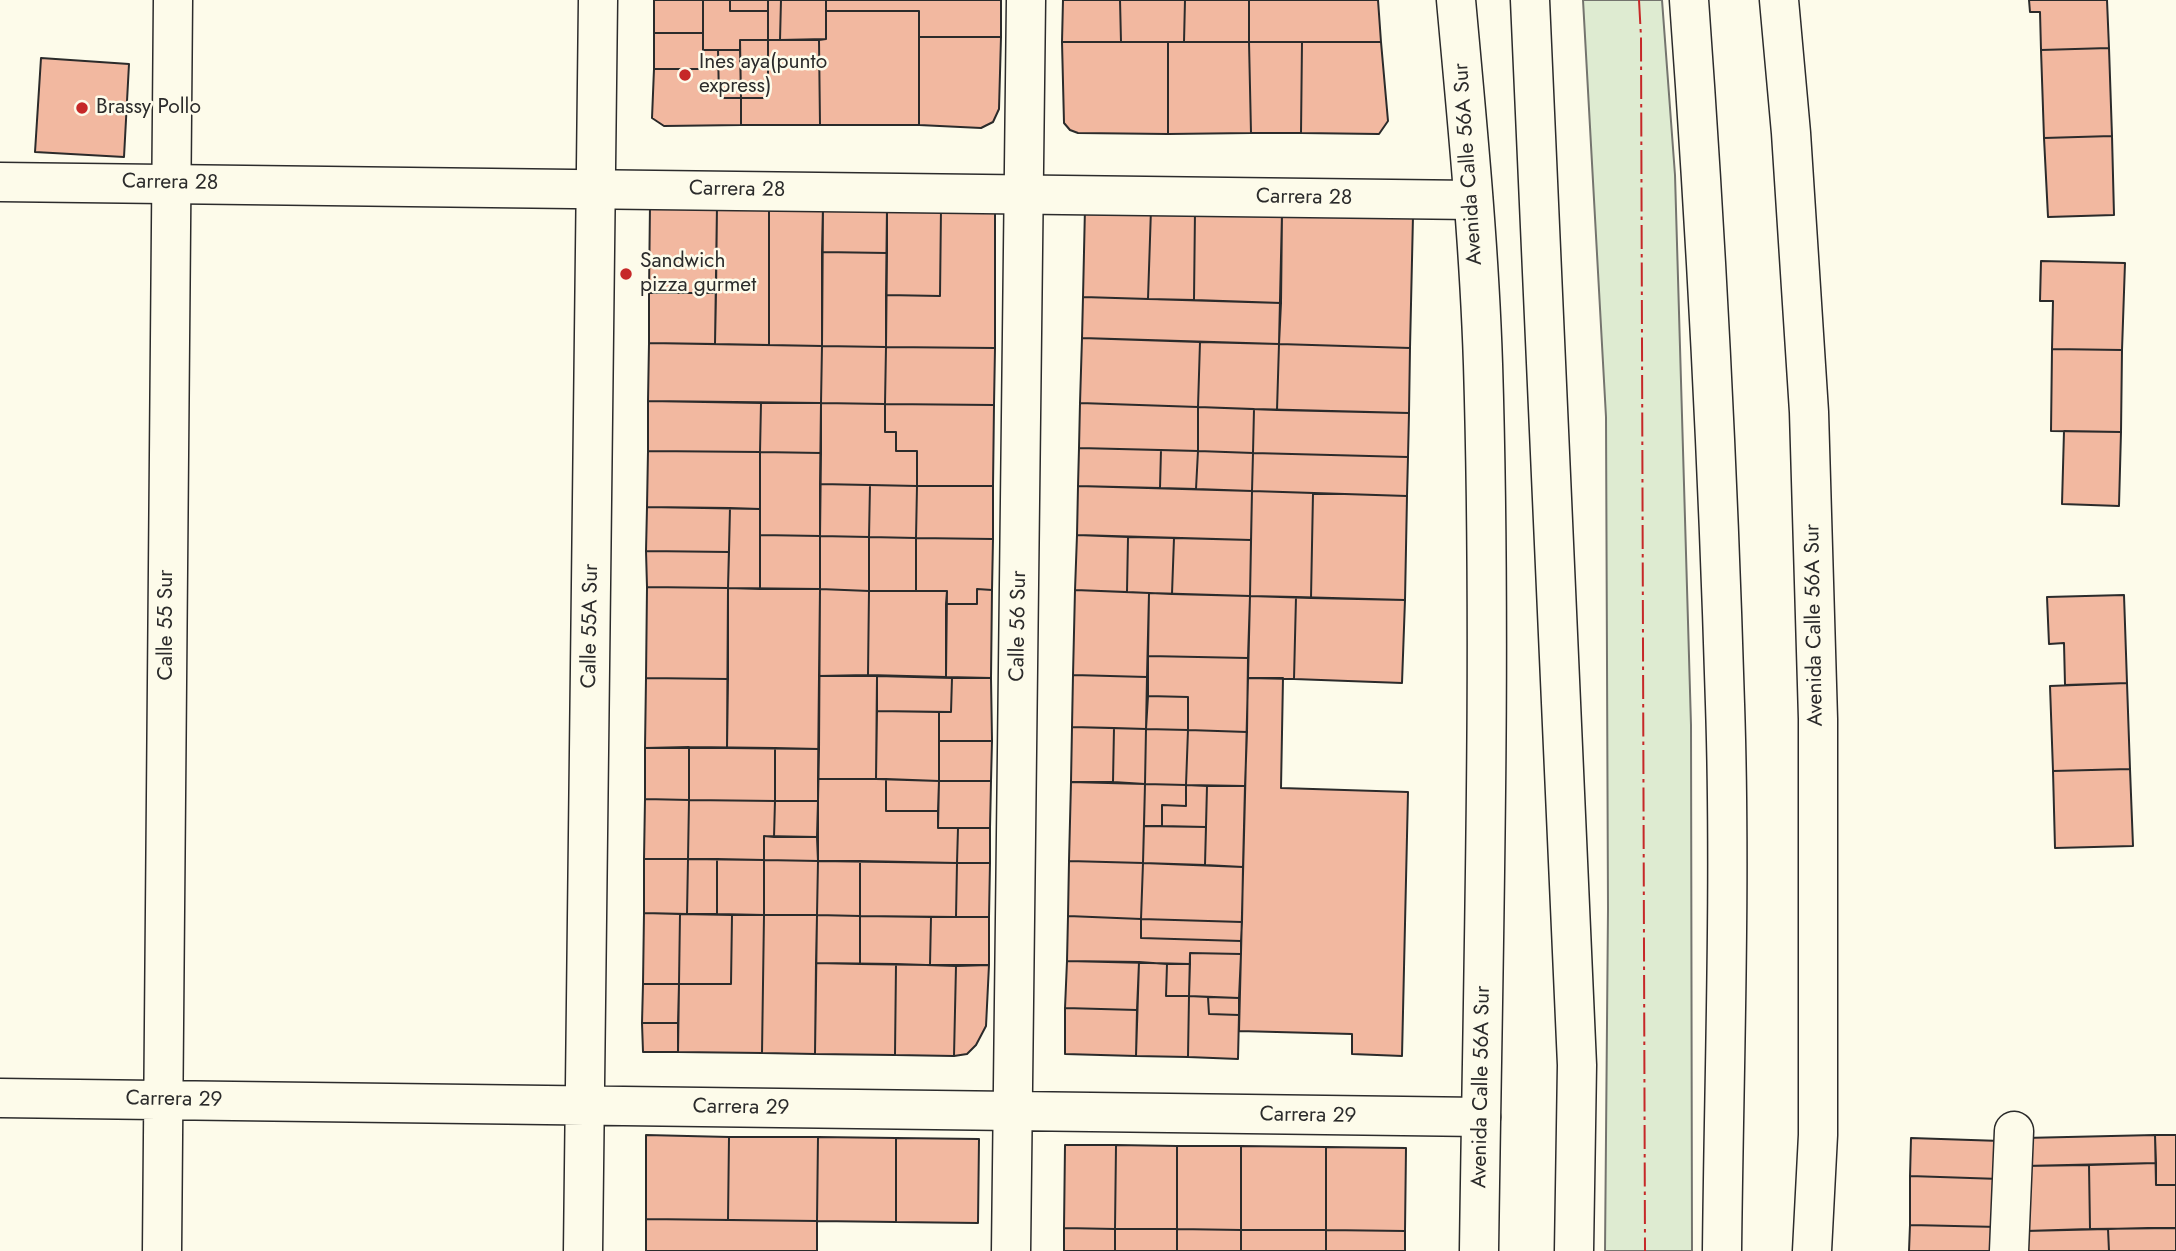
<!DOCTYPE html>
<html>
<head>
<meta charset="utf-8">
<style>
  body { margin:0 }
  canvas { display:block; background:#fdfbea }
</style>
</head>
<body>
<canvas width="2176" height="1251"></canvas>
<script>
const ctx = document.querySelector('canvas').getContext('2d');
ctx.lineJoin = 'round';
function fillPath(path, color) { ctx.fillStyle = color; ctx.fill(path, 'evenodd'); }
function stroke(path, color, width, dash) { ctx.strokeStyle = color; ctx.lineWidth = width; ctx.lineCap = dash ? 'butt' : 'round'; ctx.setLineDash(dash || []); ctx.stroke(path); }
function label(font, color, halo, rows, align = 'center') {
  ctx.font = font + ' Jost,sans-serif'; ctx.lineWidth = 5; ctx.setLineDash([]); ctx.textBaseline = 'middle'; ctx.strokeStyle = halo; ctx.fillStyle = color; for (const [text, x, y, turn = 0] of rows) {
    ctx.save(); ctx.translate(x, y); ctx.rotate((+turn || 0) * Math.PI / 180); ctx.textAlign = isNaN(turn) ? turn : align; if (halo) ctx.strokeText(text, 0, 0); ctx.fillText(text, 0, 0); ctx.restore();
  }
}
const green = new Path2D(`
  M1583,0H1662L1675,175L1691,725L1692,1251H1605L1608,909L1606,417Z`);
fillPath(green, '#deebd1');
stroke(green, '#74746e', 2);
const building = new Path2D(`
  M654,0H703V33H654Z
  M703,0H730V11H768V40H740V50H703Z
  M730,0H768V11H730Z
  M768,0H781L780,40H768Z
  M781,0H826V39L780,40Z
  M826,0H1001V37H919V11H826Z
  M1063,0H1120L1121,42H1062Z
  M1120,0H1185L1184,42H1121Z
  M1185,0H1249V42H1184Z
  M1249,0H1378L1381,42H1249Z
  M2029,0H2107L2109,48L2041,50L2040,12H2030Z
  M826,11H919V125H820L819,40L826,39Z
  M654,33H703V69H654Z
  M919,37H1001L999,109L993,122L981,128L919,125Z
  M740,40H768V98H741Z
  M768,40H819L820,125H741V98H768Z
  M1062,42H1168V134L1078,133L1070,130L1064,123Z
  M1168,42H1249L1251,133L1168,134Z
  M1249,42H1302L1301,133H1251Z
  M1302,42H1381L1388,121L1379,134L1301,133Z
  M2109,48L2112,136L2044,138L2041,50Z
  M703,50H718L719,98H741V125L664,126L652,118L654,69H703Z
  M718,50H740L741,98H719Z
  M41,58L129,64L124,157L35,152Z
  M2112,136L2114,215L2048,217L2044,138Z
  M650,204L717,205L716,293H649Z
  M717,205H769V345L715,344Z
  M769,205L823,206L822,346L769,345Z
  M823,206L887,207V253L822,252Z
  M887,207L941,208L940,296L886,295Z
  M1085,207L1151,209L1148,299L1083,297Z
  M941,208H995V348L886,347V295L940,296Z
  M1151,209L1195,210L1194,300L1148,299Z
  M1195,210L1282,213L1281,303L1194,300Z
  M1282,213L1413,216L1410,348L1279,344Z
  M822,252L887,253L886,347L822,346Z
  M2041,261L2125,263L2122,350L2052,349L2053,301H2040Z
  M649,293H716L715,344L649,343Z
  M1083,297L1281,303L1279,344L1082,338Z
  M1082,338L1200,342L1198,407L1080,403Z
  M1200,342L1279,344L1277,410L1198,407Z
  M649,343L822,346L821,403L648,401Z
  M1279,344L1410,348L1409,413L1277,410Z
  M822,346L886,347L885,404L821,403Z
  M886,347L995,348L994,405L885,404Z
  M2052,349L2122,350L2121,432L2051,431Z
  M648,401L761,403L760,452L648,451Z
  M761,403H821V453L760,452Z
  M821,403L885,404V432H896V451H917V486L820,484Z
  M1080,403L1198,407V451L1079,448Z
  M885,404L994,405L993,486H917V451H896V432H885Z
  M1198,407L1254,409L1253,453L1198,451Z
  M1254,409L1409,413L1408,457L1253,453Z
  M2064,431L2121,432L2119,506L2062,504Z
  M1079,448L1161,450L1160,488L1078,486Z
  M1161,450L1198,451L1196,489L1160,488Z
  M648,451L760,452V509L647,507Z
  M1198,451L1253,453L1252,491L1196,489Z
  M760,452L821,453L820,536L760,535Z
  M1253,453L1408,457L1407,496L1252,491Z
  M820,484L870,485L869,537L820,536Z
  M870,485L917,486L916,538L869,537Z
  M917,486H993V539L916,538Z
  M1078,486L1252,491L1251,540L1077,535Z
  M1252,491L1313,493L1311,598L1250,596Z
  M1313,493L1407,496L1405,600L1311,598Z
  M647,507L730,508L729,552L646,551Z
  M730,508L760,509V589L728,588Z
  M760,535L820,536V589H760Z
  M1077,535L1128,537L1127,592L1075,590Z
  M820,536L869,537V591L820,589Z
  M869,537L916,538V591H869Z
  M1128,537L1174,538L1172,594L1127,592Z
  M916,538L993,539L992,590L977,589V604H946L947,591H916Z
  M1174,538L1251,540L1250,596L1172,594Z
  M646,551L729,552L728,588L647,587Z
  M647,587L728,588V679L646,678Z
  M728,588L820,589L819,749L727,748Z
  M820,589L869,591L868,675L819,676Z
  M977,589L992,590L991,678L946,677V604H977Z
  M1075,590L1149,593L1147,677L1073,675Z
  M869,591H947L946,677L868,675Z
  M1149,593L1250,596L1248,658L1148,656Z
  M2124,595L2127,683L2065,685L2064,643L2049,644L2047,597Z
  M1250,596L1296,597L1294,679L1248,678Z
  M1296,597L1405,600L1402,683L1294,679Z
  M1148,656L1248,658L1247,732L1188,730V697L1148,696Z
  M1073,675L1147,677L1146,729L1072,727Z
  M819,676H877L876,779H818Z
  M877,676L952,678L951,712L877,711Z
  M646,678L728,679L727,748H645Z
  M952,678H991L992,741H939V712H951Z
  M1248,678H1283L1281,788L1408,792L1402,1056L1352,1054V1034L1239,1031Z
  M2127,683L2130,769L2053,771L2050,686Z
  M1148,696L1188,697V730L1146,729Z
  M877,711L939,712V781L876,779Z
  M1072,727L1114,728L1113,782H1071Z
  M1114,728L1146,729L1145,784L1113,782Z
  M1146,729L1188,730L1186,785L1145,784Z
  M1188,730L1247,732L1245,786L1186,785Z
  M939,741H992L991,781H939Z
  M689,747V800L645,799V748Z
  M689,747L775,748V801L689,800Z
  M775,748L819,749L818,801H775Z
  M2130,769L2133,846L2055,848L2053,771Z
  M818,779H886V811H938V828H958L957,863L818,861Z
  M886,779L939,781L938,811H886Z
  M939,781H991L990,828H938Z
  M1071,782L1145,784L1143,863L1069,861Z
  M1145,784L1186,785V806L1162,805V826H1144Z
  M1186,785L1207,786L1206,827L1162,826V805L1186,806Z
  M1207,786H1245L1243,867L1205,865Z
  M645,799L689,800L688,859H644Z
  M689,800L775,801L774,837L764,836V860L688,859Z
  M775,801H818L817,837H774Z
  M1144,826L1206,827L1205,865L1143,863Z
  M958,828H990V863H957Z
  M764,836L817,837L818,861L764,860Z
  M644,859H688L687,914L644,913Z
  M688,859H717V914H687Z
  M717,859L764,860V915L717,914Z
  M764,860L818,861L817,915H764Z
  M818,861H860V916L817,915Z
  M860,861L957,863L956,917L860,916Z
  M1069,861L1143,863L1141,919L1068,916Z
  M957,863H990L989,917H956Z
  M1143,863L1243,867L1242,922L1141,919Z
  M644,913L680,914L679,984H643Z
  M680,914L732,915L731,984H679Z
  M732,915H764L762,1053L678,1052L679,984H731Z
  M764,915H817L815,1054L762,1053Z
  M817,915L860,916V964L816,963Z
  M860,916L931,917L930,965L860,964Z
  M1068,916L1141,919V938L1241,941V954L1190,953V964L1067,961Z
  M931,917H989V965H930Z
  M1141,919L1242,922L1241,941L1141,938Z
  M1190,953L1241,954L1239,998L1189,996Z
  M1067,961L1139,962L1137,1010L1065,1008Z
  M1139,962L1167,964L1166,996H1189L1188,1057L1136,1056Z
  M816,963L896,964L895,1055L815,1054Z
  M896,964L956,966L954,1056L895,1055Z
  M1167,964H1190L1189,996H1166Z
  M989,965L986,1026L976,1045L967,1054L954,1056L956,966Z
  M643,984H679L678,1023H642Z
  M1189,996L1208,997L1209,1014L1239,1015L1238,1059L1188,1057Z
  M1208,997L1239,998V1015L1209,1014Z
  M1065,1008L1137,1010L1136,1056L1065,1054Z
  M642,1023H678V1052H643Z
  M646,1135L729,1137L728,1220L646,1219Z
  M2155,1135L2156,1163L2024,1166V1138Z
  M2155,1135H2176V1185H2156Z
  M729,1137H818L817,1221L728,1220Z
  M818,1137L896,1138V1222L817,1221Z
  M896,1138L979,1139L978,1223L896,1222Z
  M1911,1138L2001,1141L2000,1179L1910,1176Z
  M1065,1145H1116L1115,1229L1064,1228Z
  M1116,1145L1177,1146V1229H1115Z
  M1177,1146H1241V1230L1177,1229Z
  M1241,1146L1326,1147V1230H1241Z
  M1326,1147L1406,1148L1405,1231L1326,1230Z
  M2156,1163V1185H2176V1228L2090,1229L2089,1165Z
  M2089,1165L2090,1229L2026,1231L2024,1166Z
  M1910,1176L2000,1179L1999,1227L1910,1225Z
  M646,1219L817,1221V1251H646Z
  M1910,1225L1999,1227L1998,1251H1909Z
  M1064,1228L1115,1229V1251H1064Z
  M2148,1228H2176V1251H2109L2108,1229Z
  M1115,1229H1177V1251H1115Z
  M1177,1229L1241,1230V1251H1177Z
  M2108,1229L2109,1251H2026V1231Z
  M1241,1230H1326V1251H1241Z
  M1326,1230L1405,1231V1251H1326Z`);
fillPath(building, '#f2b8a0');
stroke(building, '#2b2b2b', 2);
const minor = new Path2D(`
  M0,1098L1481,1117
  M162,1251L173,0
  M583,1251L598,0
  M1011,1251L1026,0
  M2009,1251L2014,1131`);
const tertiary = new Path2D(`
  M0,182L1473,200`);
const trunk = new Path2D(`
  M1456,0C1467,121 1479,242 1483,364C1492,660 1483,955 1479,1251
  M1530,0L1577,1065L1574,1251
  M1689,0C1706,234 1718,469 1725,704C1731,886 1724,1069 1722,1251
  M1779,0L1791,133L1809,412L1818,719V1135L1812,1251`);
stroke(minor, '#2b2b2b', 41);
stroke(tertiary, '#2b2b2b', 41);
stroke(trunk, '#2b2b2b', 41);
stroke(minor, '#fdfbea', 38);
stroke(tertiary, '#fdfbea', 38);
stroke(trunk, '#fdfbea', 38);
stroke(new Path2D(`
  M1639,0L1641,37L1645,1251`), '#c62828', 2, [24, 5, 3.5, 5]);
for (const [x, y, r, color] of [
  [685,75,7,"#c62828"],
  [82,108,7,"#c62828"],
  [626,274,7,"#c62828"]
]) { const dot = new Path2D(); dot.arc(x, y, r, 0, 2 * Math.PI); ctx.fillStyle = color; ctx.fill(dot); stroke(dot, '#fdfbea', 2.5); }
label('21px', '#2b2b2b', '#fdfbea', [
  ["Ines aya(punto",699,63],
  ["express)",699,87],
  ["Brassy Pollo",96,108],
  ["Sandwich",640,262],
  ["pizza gurmet",640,286]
], 'left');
label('21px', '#2b2b2b', '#fdfbea', [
  ["Avenida Calle 56A Sur",1469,164,-94],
  ["Carrera 28",170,183,1],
  ["Carrera 28",737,190,1],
  ["Carrera 28",1304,198,1],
  ["Calle 55 Sur",167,625,-90],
  ["Avenida Calle 56A Sur",1815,625,-91],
  ["Calle 55A Sur",591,626,-89],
  ["Calle 56 Sur",1019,626,-89],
  ["Avenida Calle 56A Sur",1482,1087,-89],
  ["Carrera 29",174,1100,1],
  ["Carrera 29",741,1108,1],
  ["Carrera 29",1308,1116,1]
]);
</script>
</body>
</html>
